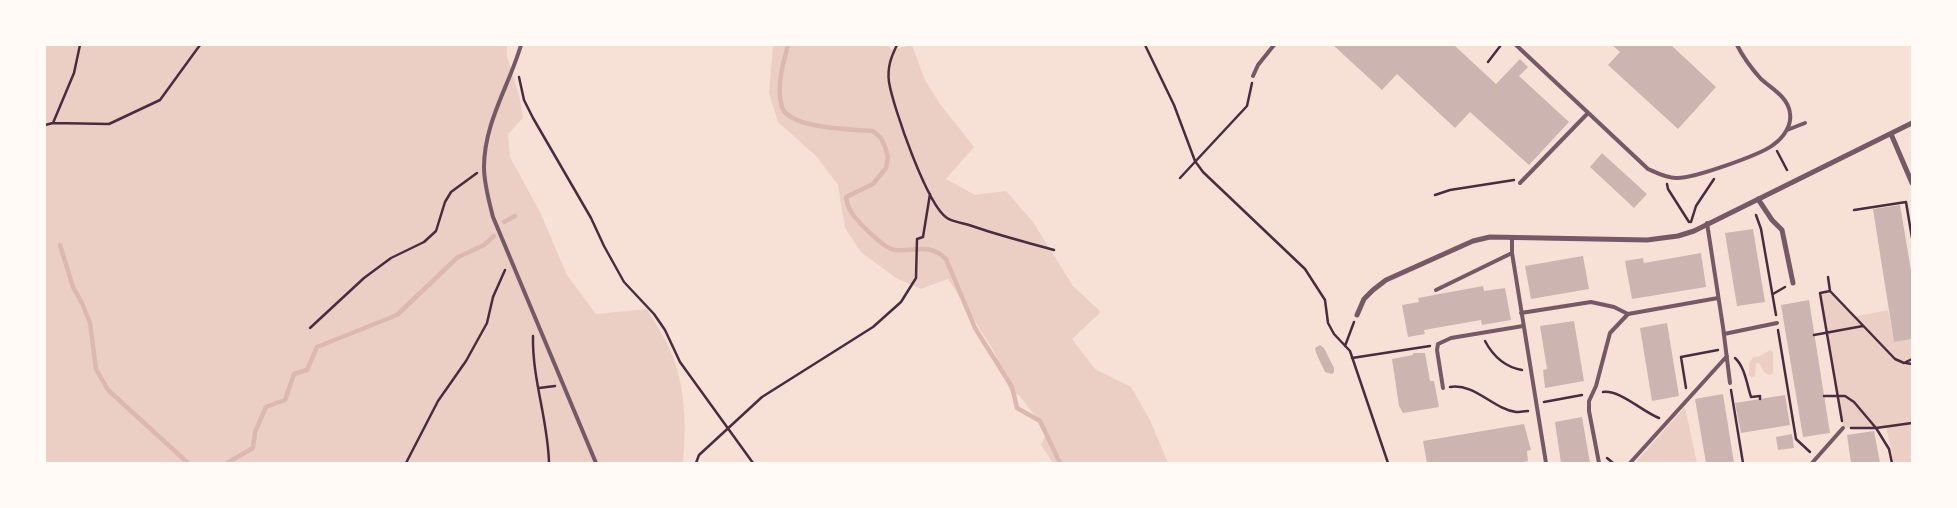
<!DOCTYPE html>
<html>
<head>
<meta charset="utf-8">
<style>
  body { margin:0 }
  #map { position:relative; width:1957px; height:508px; overflow:hidden; background:#f7e1d7; font-family:"DM Sans",sans-serif }
  canvas { display:block }
  .frame { position:absolute; inset:0; border:46px solid #fffaf5; pointer-events:none }
</style>
</head>
<body>
<div id="map">
<canvas width="1957" height="508"></canvas>
<div class="frame"></div>
</div>
<script>
const ctx = document.querySelector('canvas').getContext('2d');
ctx.lineJoin = 'round';
function fillPath(path, color) { ctx.fillStyle = color; ctx.fill(path, 'evenodd'); }
function stroke(path, color, width, dash) { ctx.strokeStyle = color; ctx.lineWidth = width; ctx.lineCap = dash ? 'butt' : 'round'; ctx.setLineDash(dash || []); ctx.stroke(path); }
fillPath(new Path2D(`
  M45,45H507V56L520,99L523,118L508,134L510,157L540,212L567,275L596,314L647,309C656,325 667,340 673,357C686,391 686,428 683,463H45Z
  M773,45H888L891,50L912,45L925,80L940,104L974,147L946,179L975,195L1006,191L1033,222L1073,286L1101,312L1072,339L1095,369L1131,387L1150,420L1168,463H1053L1041,445L1047,432L1020,396L1010,391L994,351L948,279L921,289L896,278L861,252L845,228L838,185L817,157L778,122L769,93Z
  M1830,291L1854,317L1888,310L1894,342L1912,339V463H1894L1886,427L1843,428L1820,293Z
  M1770,350L1773,352V374L1769,375L1764,372L1760,364L1756,363L1755,376L1753,377L1749,376V364L1753,357H1758Z
  M1685,407L1697,463H1635Z`), '#ebcfc5');
stroke(new Path2D(`
  M788,45C783,64 776,87 782,107C789,129 852,129 873,131L881,138L885,147L888,157L886,168L873,184L846,197C847,200 847,205 849,208C853,218 884,249 895,250C916,252 928,242 946,259L975,328L1012,387L1017,408L1040,421L1060,463
  M504,222L515,216
  M60,245L73,287L82,303L90,323L96,369L108,390L188,463
  M227,463L253,448L255,432L266,407L285,400L294,374L307,370L317,347L397,315L458,257L484,245L494,236`), '#dcb8b0', 4.5);
fillPath(new Path2D(`
  M1333,45H1454L1496,84L1520,59L1528,67L1519,76L1569,122L1529,165L1470,112L1455,128L1397,74L1382,90Z
  M1612,45H1671L1716,87L1678,129L1608,65L1620,52Z
  M1602,153L1647,194L1634,208L1590,167Z
  M1900,205L1912,276V339L1894,342L1873,209Z
  M1753,229L1765,302L1737,306L1725,233Z
  M1701,253L1706,287L1632,299L1625,261L1643,258L1644,263Z
  M1583,256L1589,289L1531,299L1525,266Z
  M1483,286L1484,291L1505,288L1511,320L1482,325L1481,320L1424,330L1425,334L1408,337L1402,305L1419,302L1418,298Z
  M1809,300L1830,433L1803,437L1781,305Z
  M1574,321L1584,381L1545,388L1543,370L1547,369L1540,326Z
  M1667,323L1679,396L1652,401L1640,328Z
  M1320,345L1324,348L1334,368V372L1332,374L1325,372L1316,353L1315,348Z
  M1413,353H1425L1430,381H1434L1439,407L1403,413L1399,406L1392,359L1413,355Z
  M1723,394L1734,463H1706L1695,399Z
  M1785,395L1790,425L1741,433L1735,403Z
  M1582,417L1590,463H1561L1555,422Z
  M1524,424L1531,450L1527,451L1528,461L1518,463H1427L1423,441Z
  M1874,431L1880,463H1851L1847,435Z
  M1792,434L1794,448L1778,450L1776,437Z`), '#ccb4b1');
stroke(new Path2D(`
  M897,45C891,57 887,68 889,82C893,107 927,205 947,218C953,222 963,223 969,225C997,235 1026,242 1054,250
  M1145,45L1174,105L1195,161L1203,172L1305,269L1325,300L1328,323L1334,334L1350,351L1388,463
  M1488,62L1501,45
  M519,77L524,100L533,118L591,218L604,246L624,282L654,314L665,330L680,362L753,463
  M53,123L74,73L80,45
  M45,125L53,123L109,124L160,100L200,45
  M1777,151L1787,170
  M1180,178L1247,106L1252,83
  M1667,184L1668,189L1689,222
  M1435,195L1450,190L1514,180
  M1854,210L1906,202L1911,232
  M1756,215L1761,229L1776,315
  M1691,222L1696,206L1714,179
  M1911,232L1912,238
  M1828,277L1830,291
  M1773,294L1785,287
  M310,328L364,278L391,258L424,242L436,231L445,202L451,192L477,173
  M1778,330L1796,439L1810,452
  M1814,335L1863,326
  M533,336C532,379 548,420 549,463
  M1485,341C1493,356 1505,367 1522,370
  M1345,346L1354,322
  M1352,358L1430,346
  M1735,358C1745,367 1747,385 1751,397L1760,396V399
  M1906,363L1912,364
  M1450,387C1475,383 1493,409 1516,412C1520,412 1525,411 1528,411
  M539,388L555,386
  M1686,388L1681,357L1718,350
  M1731,390L1743,463
  M1603,392C1621,390 1641,411 1659,418
  M1824,396H1845L1854,402L1876,428L1889,449L1892,463
  M1544,402L1582,395
  M1842,421L1820,293L1830,291L1895,359L1904,363L1912,359
  M1851,428H1876L1912,423
  M1607,458L1613,463
  M406,463L438,401L466,361L487,323L493,297L505,270
  M696,463L699,455L711,444L762,397L873,327L901,302L916,278L917,239L923,237L930,194`), '#4a2c40', 2.5);
stroke(new Path2D(`
  M521,45C509,86 484,123 484,167C484,184 489,201 493,217L596,463
  M1516,45L1648,169C1657,173 1666,178 1676,178C1692,179 1760,155 1773,145C1783,138 1792,126 1790,113C1788,97 1772,89 1761,79C1752,69 1743,57 1737,45
  M1253,76L1258,65L1274,45
  M1787,130L1805,123
  M1520,183L1588,113
  M1707,223L1723,327L1730,383
  M1512,238V253L1546,463
  M1436,290L1512,253
  M1521,313L1591,302L1614,307L1628,314
  M1724,334L1777,323
  M1443,388L1437,350L1438,344L1451,338L1523,326
  M1599,463L1589,411V401L1596,386L1610,333L1628,314L1718,298
  M1630,463L1727,356
  M1812,463L1843,428`), '#755966', 4);
stroke(new Path2D(`
  M1891,134L1912,183
  M1758,199L1772,220L1782,230L1793,283
  M1357,315L1364,299L1373,290L1386,280L1473,241L1490,237L1647,240L1678,236L1694,231L1912,123`), '#755966', 5);
</script>
</body>
</html>
